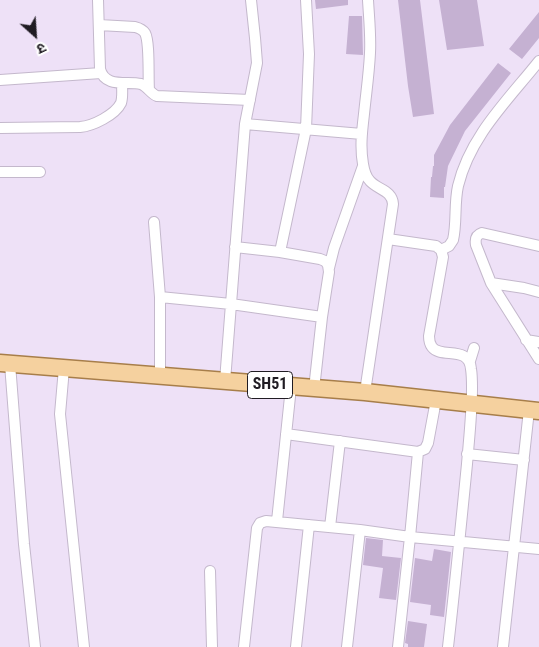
<!DOCTYPE html>
<html>
<head>
<meta charset="utf-8">
<style>
  body { margin:0 }
  #map { position:relative; width:539px; height:647px; overflow:hidden; background:#eee1f7; font-family:"Roboto Condensed","Noto Sans Devanagari",sans-serif }
  canvas { display:block }
  .north { position:absolute; left:10px; top:10px; width:50px; height:50px; -webkit-text-stroke:4px #fff; paint-order:stroke; rotate:154deg; font-size:14px; font-weight:700; line-height:20px; text-align:center; color:#201c23 }
  .north::after { content:''; display:block; margin:auto; width:18px; height:22px; background:#201c23; clip-path:polygon(50% 0,100% 100%,50% 72%,0 100%) }
</style>
</head>
<body>
<div id="map">
<canvas width="539" height="647"></canvas>
<div class="north">उ</div>
</div>
<script>
const ctx = document.querySelector('canvas').getContext('2d');
ctx.lineJoin = 'round';
function fillPath(path, color) { ctx.fillStyle = color; ctx.fill(path, 'evenodd'); }
function stroke(path, color, width, dash) { ctx.strokeStyle = color; ctx.lineWidth = width; ctx.lineCap = dash ? 'butt' : 'round'; ctx.setLineDash(dash || []); ctx.stroke(path); }
function label(font, color, halo, rows, align = 'center') {
  ctx.font = font + ' "Roboto Condensed",sans-serif'; ctx.lineWidth = 5; ctx.setLineDash([]); ctx.textBaseline = 'middle'; ctx.strokeStyle = halo; ctx.fillStyle = color; for (const [text, x, y, turn = 0] of rows) {
    ctx.save(); ctx.translate(x, y); ctx.rotate((+turn || 0) * Math.PI / 180); ctx.textAlign = isNaN(turn) ? turn : align; if (halo) ctx.strokeText(text, 0, 0); ctx.fillText(text, 0, 0); ctx.restore();
  }
}
fillPath(new Path2D(`
  M315,0H348V5L316,9Z
  M398,0H420L434,114L413,117L408,86Z
  M439,0H477L484,46L447,50Z
  M539,12V38L522,59L509,49Z
  M349,16H362L363,55L346,54Z
  M498,63L511,73L465,131L448,166L445,187H444V198L430,197L431,177H432L433,166H434V155L450,125Z
  M366,538L383,540L382,556L401,558L396,600L379,598L383,568L363,565Z
  M434,549L451,552L444,617L430,615L431,605L410,602L415,558L432,561Z
  M408,621L427,624L424,647H408V644L405,643Z`), '#c5b1d2');
const street = new Path2D(`
  M98,0L100,69C105,88 126,81 141,84C148,87 151,94 157,96L250,100
  M99,25L135,27C139,28 143,30 145,33C150,42 148,78 149,90
  M0,80L101,73
  M245,124L362,134
  M0,128L80,127C93,126 115,115 121,103C123,97 122,89 122,83
  M0,172H40
  M154,222L160,297V376
  M388,239L436,246L441,250L443,257L429,336C429,339 429,343 432,347C441,359 469,345 471,369C472,375 472,382 472,388C472,413 469,439 467,464C461,525 455,586 448,647
  M539,246L482,233C476,235 475,239 476,245L491,283L539,359
  M235,247L280,252L320,259L325,261L328,265L329,272L322,317L314,389
  M441,250L449,246L453,240C457,223 454,204 458,186C470,136 508,100 539,61
  M280,252L306,129L309,54L306,0
  M329,268L334,248L363,166
  M491,283L524,288L539,292
  M160,297L231,304L322,317
  M526,340L539,342
  M470,361L474,348
  M10,364L24,544L35,647
  M64,368L60,414L84,647
  M225,381L245,124L257,63L255,38L251,0
  M365,392L393,204C392,190 378,190 370,181C365,176 364,170 363,164C360,147 362,131 364,114C366,94 369,74 370,53C371,36 369,18 368,0
  M286,434L418,452L425,449L428,443L436,400
  M467,454L524,460
  M277,521L291,387
  M330,527L340,441
  M210,571L212,647
  M244,647L257,528L260,523L266,521L360,530L410,537L539,549
  M296,647L309,525
  M347,647L360,530
  M398,647L410,537L418,452
  M503,647L529,410`);
const primary = new Path2D(`
  M0,363L365,392L539,411`);
stroke(street, '#c4b8cc', 12);
stroke(primary, '#a77e4a', 19);
stroke(street, '#fff', 10);
stroke(primary, '#f5d19f', 16);
for (const [x, y, w] of [
  [270,385,45]
]) { const box = new Path2D(); box.roundRect(x - w / 2, y - 13.5, w, 27, 4); ctx.fillStyle = '#fff'; ctx.fill(box); stroke(box, '#201c23', 1); }
label('bold 16px', '#201c23', null, [
  ["SH51",270,385]
]);
</script>
</body>
</html>
